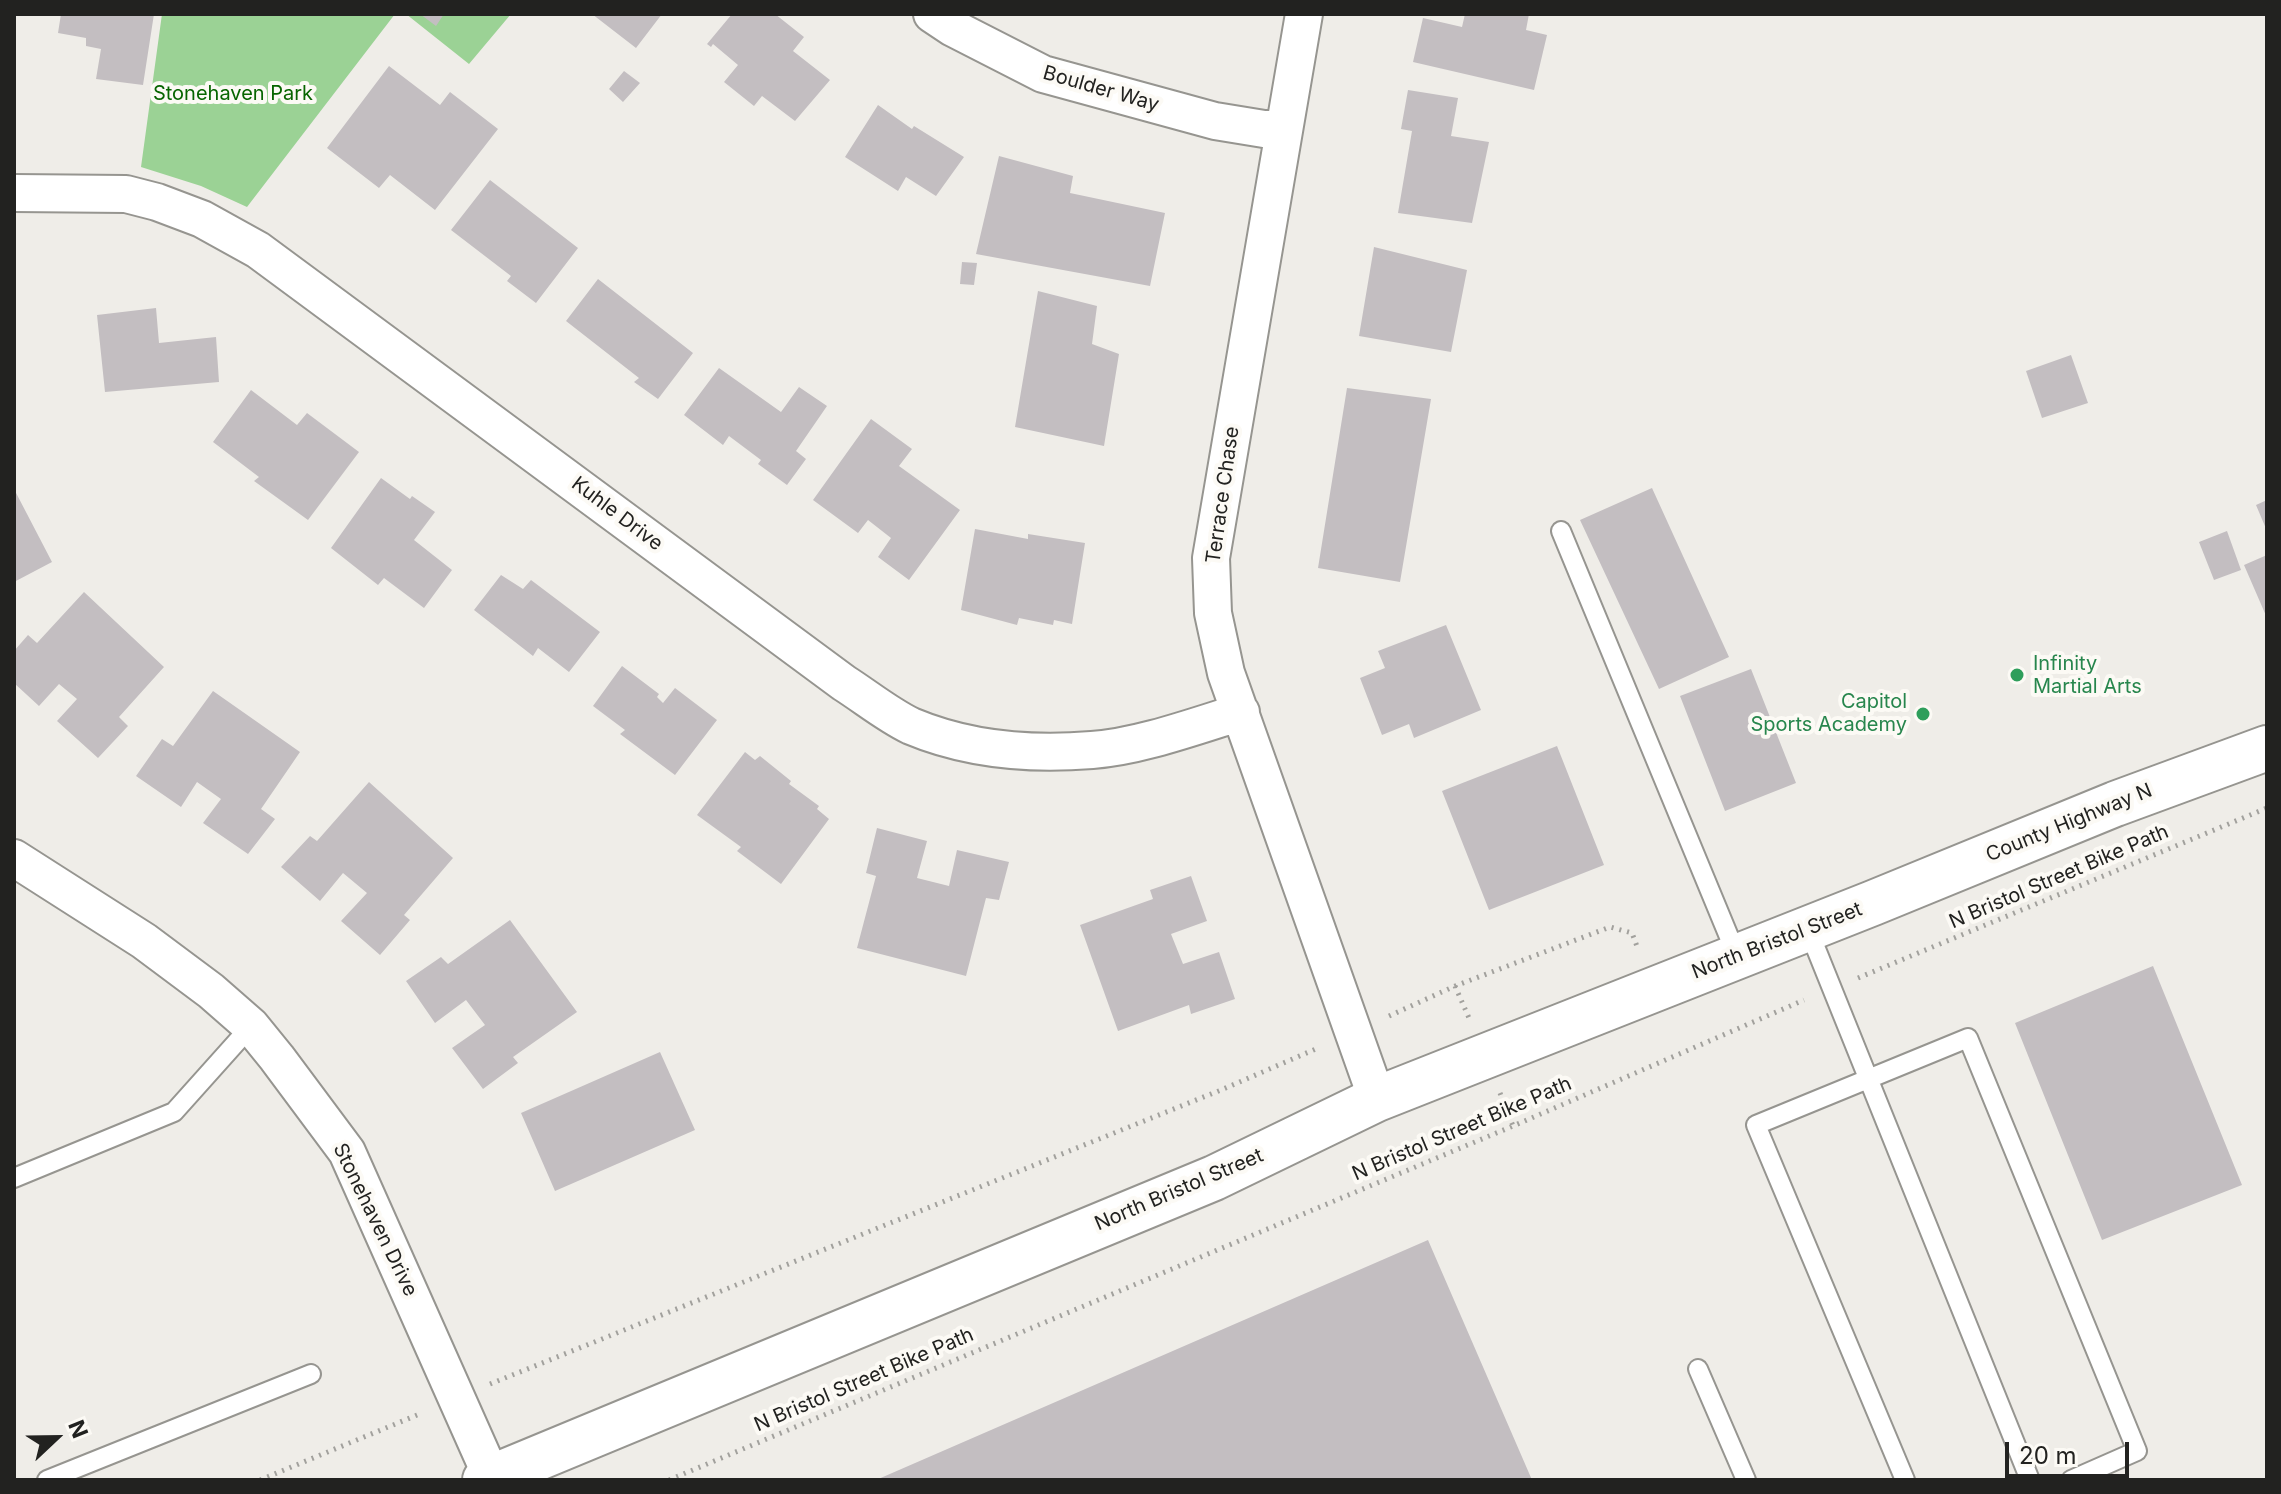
<!DOCTYPE html>
<html>
<head>
<meta charset="utf-8">
<style>
  body { margin:0 }
  #map { position:relative; width:2281px; height:1494px; overflow:hidden; background:#efede8; font-family:Inter,sans-serif }
  canvas { display:block }
  .frame { position:absolute; inset:0; border:16px solid #222220; pointer-events:none }
  .north { position:absolute; left:16px; top:1398px; width:80px; height:80px; -webkit-text-stroke:6px #fcfaf5; paint-order:stroke; rotate:68deg; font-size:22px; font-weight:700; line-height:32px; text-align:center; color:#222220 }
  .north::after { content:''; display:block; margin:auto; width:28px; height:36px; background:#222220; clip-path:polygon(50% 0,100% 100%,50% 72%,0 100%) }
  .scale { position:absolute; left:2005px; top:1442px; width:124px; height:36px; box-sizing:border-box; border:4px solid #222220; border-top:0; padding-left:10px; font-size:24px; line-height:28px; white-space:nowrap; color:#222220; -webkit-text-stroke:6px #fcfaf5; paint-order:stroke }
</style>
</head>
<body>
<div id="map">
<canvas width="2281" height="1494"></canvas>
<div class="frame"></div>
<div class="north">N</div>
<div class="scale">20 m</div>
</div>
<script>
const ctx = document.querySelector('canvas').getContext('2d');
ctx.lineJoin = 'round';
function fillPath(path, color) { ctx.fillStyle = color; ctx.fill(path, 'evenodd'); }
function stroke(path, color, width, dash) { ctx.strokeStyle = color; ctx.lineWidth = width; ctx.lineCap = dash ? 'butt' : 'round'; ctx.setLineDash(dash || []); ctx.stroke(path); }
function label(font, color, halo, rows, align = 'center') {
  ctx.font = font + ' Inter,sans-serif'; ctx.lineWidth = 8; ctx.setLineDash([]); ctx.textBaseline = 'middle'; ctx.strokeStyle = halo; ctx.fillStyle = color; for (const [text, x, y, turn = 0] of rows) {
    ctx.save(); ctx.translate(x, y); ctx.rotate((+turn || 0) * Math.PI / 180); ctx.textAlign = isNaN(turn) ? turn : align; if (halo) ctx.strokeText(text, 0, 0); ctx.fillText(text, 0, 0); ctx.restore();
  }
}
fillPath(new Path2D(`
  M162,14H395L247,207L201,186L141,167Z
  M406,14H511L469,64Z`), '#9bd295');
fillPath(new Path2D(`
  M61,14H154L143,85L96,79L101,49L86,46V38L58,33Z
  M420,14H444L436,26Z
  M592,14H662L636,48Z
  M732,14H775L804,37L793,51L830,80L795,121L762,96L754,106L724,82L738,65L713,44L711,47L707,44Z
  M1465,14H1529L1526,30L1547,35L1534,90L1413,62L1423,18L1462,27Z
  M389,66L440,105L450,92L498,129L435,210L390,175L379,188L327,148Z
  M624,71L640,83L623,102L609,89Z
  M1408,90L1458,98L1451,136L1489,142L1472,223L1398,213L1412,131L1401,129Z
  M878,105L912,129L914,126L964,157L936,196L906,177L898,191L845,157Z
  M999,156L1073,176L1070,193L1165,213L1150,286L976,254Z
  M490,180L578,248L536,303L507,281L511,276L451,230Z
  M1374,247L1467,270L1451,352L1359,336Z
  M962,262L977,263L974,285L960,284Z
  M598,279L693,353L658,399L634,382L639,378L566,321Z
  M1038,291L1097,306L1092,344L1119,354L1104,446L1015,427Z
  M156,308L159,343L216,337L219,382L105,392L97,315Z
  M2071,355L2088,403L2042,418L2026,371Z
  M719,368L781,412L799,387L827,406L796,451L806,459L787,485L758,464L761,460L729,436L723,445L684,415Z
  M1347,388L1431,399L1400,582L1318,568Z
  M251,390L297,425L307,413L359,452L308,520L254,481L259,477L213,442Z
  M871,419L912,449L899,466L960,510L909,580L878,557L891,538L868,520L858,533L813,500Z
  M381,478L410,499L412,496L435,512L414,540L452,570L424,608L384,578L378,585L331,548Z
  M1652,488L1729,657L1659,689L1580,520Z
  M14,489L52,562L14,582Z
  M2267,500V531L2256,505Z
  M975,529L1028,539V534L1085,543L1072,624L1054,620L1053,625L1019,618L1017,625L961,610Z
  M2227,531L2241,570L2214,580L2199,542Z
  M2267,555V618L2244,565Z
  M501,575L523,589L531,580L600,632L569,672L538,648L533,656L474,610Z
  M84,592L164,667L119,717L128,726L98,758L57,721L77,699L59,684L39,706L14,683V651L28,635L37,643Z
  M1446,625L1481,710L1414,738L1409,724L1382,735L1360,678L1385,668L1378,651Z
  M622,666L659,694L657,697L663,703L675,688L717,720L675,775L620,734L625,730L593,706Z
  M1751,669L1796,783L1725,811L1680,696Z
  M213,691L300,752L261,809L275,819L248,854L203,823L221,799L197,782L181,807L136,776L162,739L173,746Z
  M1557,746L1604,865L1489,910L1442,791Z
  M745,752L755,760L760,756L791,781L789,784L819,806L817,809L829,819L781,884L737,851L741,847L697,815Z
  M369,782L453,858L404,915L410,920L380,955L341,921L367,893L343,873L320,901L281,867L310,836L317,841Z
  M877,828L927,841L917,878L949,886L957,850L1009,862L999,900L986,898L966,976L857,948L876,876L866,873Z
  M1191,876L1207,921L1171,934L1183,964L1219,952L1235,999L1191,1014L1189,1005L1118,1031L1080,925L1153,899L1150,890Z
  M510,920L577,1012L513,1057L518,1063L483,1089L452,1048L485,1025L466,1000L435,1023L406,981L441,957L448,964Z
  M2153,966L2242,1185L2102,1240L2015,1023Z
  M660,1052L695,1130L555,1191L521,1113Z
  M1428,1240L1532,1480H876Z`), '#c3bec1');
const lane = new Path2D(`
  M1561,531L1737,956
  M1808,929L2030,1480
  M14,1178L174,1112L251,1026
  M1698,1369L1746,1480
  M47,1480L311,1374
  M1905,1480L1756,1125L1968,1038L2137,1451L2071,1480`);
const street = new Path2D(`
  M932,14L953,28L1043,74L1215,121L1264,129H1283
  M1304,14L1211,558L1213,613L1226,673L1377,1099
  M14,193L126,194L157,202L202,219L258,250L844,683C866,697 888,715 911,726C968,750 1031,755 1092,750C1138,747 1196,726 1241,712
  M14,858L144,941L211,991L251,1026L277,1058L347,1152L493,1480`);
const secondary = new Path2D(`
  M485,1480L1214,1178L1377,1099L1873,903L2115,804L2267,748`);
stroke(lane, '#969590', 22);
stroke(street, '#969590', 40);
stroke(secondary, '#969590', 48);
stroke(new Path2D(`
  M1858,978L2267,808
  M1455,986L1469,1018
  M1389,1016L1455,986L1610,927L1632,933L1638,949
  M1500,1093L1513,1126
  M490,1384L1221,1090L1318,1048
  M260,1480L422,1413
  M669,1480L1513,1126L1804,1000`), '#a2a19d', 5, [2, 6]);
stroke(lane, '#fff', 18);
stroke(street, '#fff', 36);
stroke(secondary, '#fff', 44);
for (const [x, y, r, color] of [
  [2017,675,8,"#2e9e5b"],
  [1923,714,8,"#2e9e5b"]
]) { const dot = new Path2D(); dot.arc(x, y, r, 0, 2 * Math.PI); ctx.fillStyle = color; ctx.fill(dot); stroke(dot, '#fcfaf5', 3); }
label('20px', '#222220', '#fcfaf5', [
  ["Boulder Way",1101,89,16],
  ["Terrace Chase",1223,495,-82],
  ["Kuhle Drive",617,514,37],
  ["County Highway N",2069,823,-22],
  ["N Bristol Street Bike Path",2059,877,-23],
  ["North Bristol Street",1777,941,-21],
  ["N Bristol Street Bike Path",1462,1129,-23],
  ["North Bristol Street",1179,1190,-23],
  ["Stonehaven Drive",375,1220,64],
  ["N Bristol Street Bike Path",864,1380,-23]
]);
label('20px', '#076500', '#fcfaf5', [
  ["Stonehaven Park",233,94]
]);
label('20px', '#27864d', '#fcfaf5', [
  ["Infinity",2033,664],
  ["Martial Arts",2033,687],
  ["Capitol",1907,702,"right"],
  ["Sports Academy",1907,725,"right"]
], 'left');
</script>
</body>
</html>
